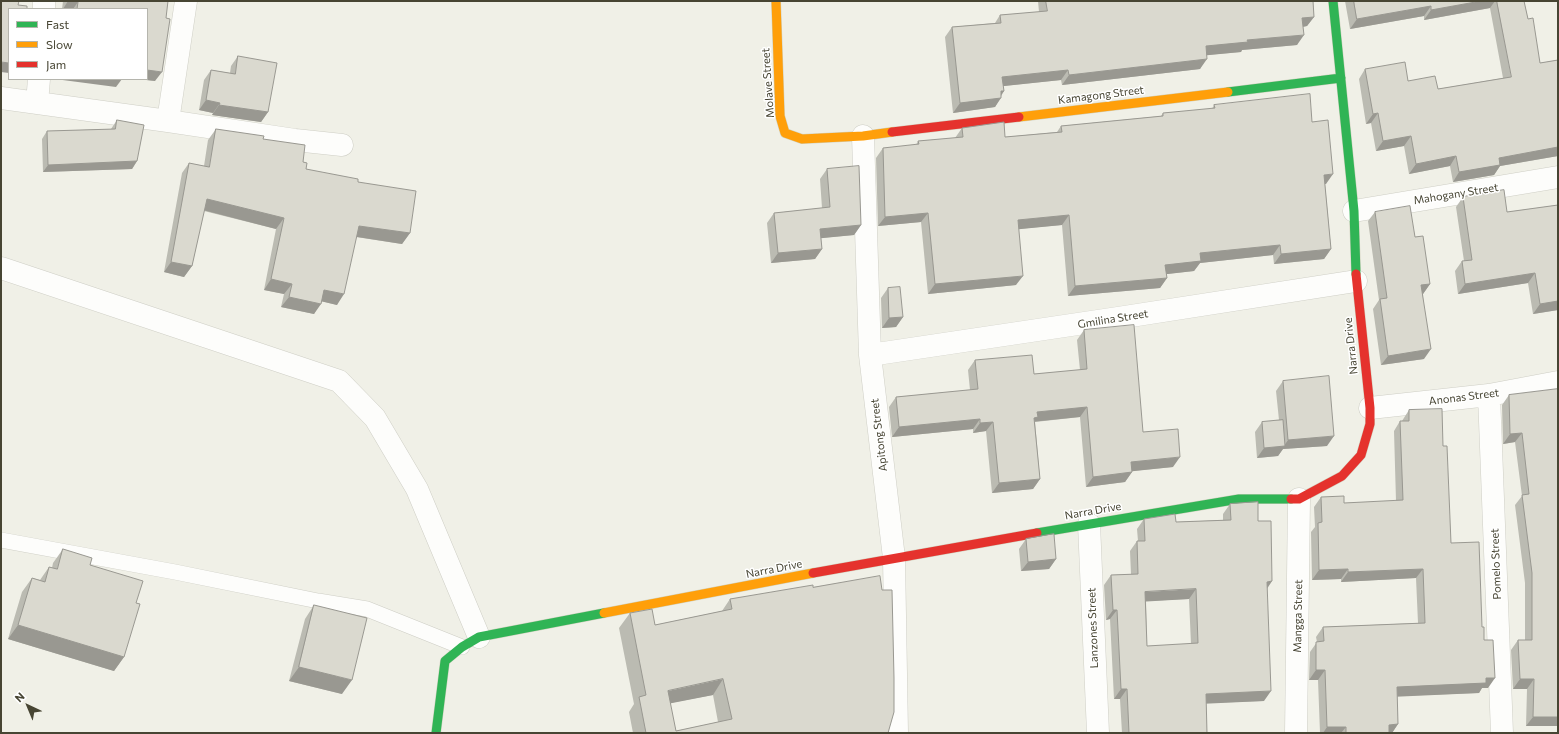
<!DOCTYPE html>
<html>
<head>
<meta charset="utf-8">
<style>
  body { margin:0 }
  #map { position:relative; width:1559px; height:734px; overflow:hidden; background:#f0f0e7; font-family:Commissioner,sans-serif }
  canvas { display:block }
  .frame { position:absolute; inset:0; border:2px solid #474533; pointer-events:none }
  .legend { position:absolute; left:8px; top:8px; width:140px; height:72px; box-sizing:border-box; background:#fff; border:1px solid #b5b5ad; margin:0; padding:5px 7px; list-style:none; font-size:12px; color:#474533 }
  .legend li { display:flex; align-items:center; gap:8px; height:20px }
  .legend b { width:20px; border:1px solid #b5b5ad }
  .north { position:absolute; left:8px; top:686px; width:40px; height:40px; -webkit-text-stroke:3px #fff; paint-order:stroke; rotate:316deg; font-size:11px; font-weight:700; line-height:16px; text-align:center; color:#474533 }
  .north::after { content:''; display:block; margin:auto; width:14px; height:18px; background:#474533; clip-path:polygon(50% 0,100% 100%,50% 72%,0 100%) }
</style>
</head>
<body>
<div id="map">
<canvas width="1559" height="734"></canvas>
<div class="frame"></div>
<ul class="legend">
<li><b style="height:5px;background:#30b455"></b>Fast</li>
<li><b style="height:5px;background:#ff9f0a"></b>Slow</li>
<li><b style="height:5px;background:#e5322d"></b>Jam</li>
</ul>
<div class="north">N</div>
</div>
<script>
const ctx = document.querySelector('canvas').getContext('2d');
ctx.lineJoin = 'round';
function stroke(path, color, width, dash) { ctx.strokeStyle = color; ctx.lineWidth = width; ctx.lineCap = dash ? 'butt' : 'round'; ctx.setLineDash(dash || []); ctx.stroke(path); }
function fillPath(path, color) { ctx.fillStyle = color; ctx.fill(path, 'evenodd'); }
function label(font, color, halo, rows, align = 'center') {
  ctx.font = font + ' Commissioner,sans-serif'; ctx.lineWidth = 3; ctx.setLineDash([]); ctx.textBaseline = 'middle'; ctx.strokeStyle = halo; ctx.fillStyle = color; for (const [text, x, y, turn = 0] of rows) {
    ctx.save(); ctx.translate(x, y); ctx.rotate((+turn || 0) * Math.PI / 180); ctx.textAlign = isNaN(turn) ? turn : align; if (halo) ctx.strokeText(text, 0, 0); ctx.fillText(text, 0, 0); ctx.restore();
  }
}
const lane = new Path2D(`
  M1,540L175,572L318,601L367,609L462,647`);
const street = new Path2D(`
  M44,9V1
  M1,98L168,121L295,140L342,145
  M37,103L39,79
  M168,121L186,1
  M863,136L870,355L894,558L897,733
  M1354,211L1558,177
  M1,268L339,381L375,418L417,489L479,637
  M870,355L1118,318L1356,281
  M1489,395L1502,733
  M1370,408L1489,395L1558,382
  M1089,524L1098,733
  M1296,733L1299,499`);
const fast = new Path2D(`
  M1333,1L1354,211L1356,274
  M1228,92L1341,78
  M1037,533L1239,499H1291
  M436,733L445,661L462,647L479,637L604,613`);
const slow = new Path2D(`
  M776,1L780,116L785,133L802,139L863,136L892,132
  M1019,117L1228,92
  M604,613L813,573`);
const jam = new Path2D(`
  M892,132L1019,117
  M1291,499H1299L1342,476L1361,455L1370,424V408L1356,274
  M813,573L1037,533`);
stroke(lane, '#cecec5', 16);
stroke(street, '#cecec5', 23);
stroke(fast, '#d1d1bf', 10);
stroke(slow, '#d1d1bf', 10);
stroke(jam, '#d1d1bf', 10);
stroke(lane, '#fdfdfb', 15);
stroke(street, '#fdfdfb', 22);
stroke(fast, '#30b455', 9);
stroke(slow, '#ff9f0a', 9);
stroke(jam, '#e5322d', 9);
fillPath(new Path2D(`
  M63,1H168L155,81L138,79H147V9H62Z
  M1038,1H1313L1314,17L1307,26L1303,27L1297,45L1242,50L1241,52L1207,55L1200,69L1062,85L1061,80L1003,86L1004,91L995,107L953,113L945,37L952,27L995,23L1000,15L1039,12Z
  M1345,1H1524L1528,19L1540,63L1558,60V156L1500,166L1494,175L1453,182L1450,166L1409,174L1404,146L1376,151L1371,123L1366,124L1359,79L1365,69L1438,89L1503,78L1490,8L1424,20V16L1350,29Z
  M238,56L268,112L261,122L212,115L213,113L199,110L204,80L211,70L230,73L231,66Z
  M1214,105L1312,122L1326,184H1325L1331,249L1324,259L1274,264L1273,255L1200,263L1194,271L1166,274L1167,278L1160,288L1068,296L1062,225L1018,229L1016,285L928,294L921,222L878,226L876,158L883,148L916,145L918,141L955,138L962,128L1005,137L1057,132L1061,126L1161,116L1163,113L1212,109Z
  M117,120L137,161L132,169L43,172L42,139L47,131L111,129Z
  M216,129L263,139L303,162L306,169L358,182L410,233L402,244L356,237L337,305L321,301L314,314L281,307L284,294L264,290L276,229L204,211L192,266L184,277L164,272L182,173L189,163L204,166L208,140Z
  M827,169L861,225L854,235L821,238L822,249L815,259L771,263L767,223L774,213L822,208L820,179Z
  M1463,197L1507,212L1558,205V310L1533,314L1528,283L1458,294L1455,271L1462,261H1464L1456,207Z
  M1375,212L1415,237L1430,284L1423,294L1424,359L1381,365L1373,309L1379,300L1368,221Z
  M888,288L903,317L896,327L882,328L881,298Z
  M1084,330L1143,432L1173,467L1132,471V472L1125,482L1086,487L1080,417L1035,422L1040,479L1033,489L992,493L986,431L973,433V429L892,437L889,407L896,397L970,390L968,370L975,360L1034,374L1080,370L1077,340Z
  M1283,381L1327,446L1283,449L1278,456L1257,458L1255,432L1262,422L1279,420L1276,391Z
  M1558,389V726H1526L1527,689H1513L1511,650L1518,640H1525V583L1515,505L1522,496L1515,442L1503,444L1502,405L1509,395Z
  M1409,410L1443,446L1451,543L1482,627L1484,640L1488,688H1482L1479,693L1397,696L1398,724L1392,733H1320L1318,680H1309L1310,652L1317,642L1316,637L1323,627L1418,623L1416,578L1341,582V579L1312,580L1311,532L1315,527L1314,507L1321,497L1344,503L1396,501L1394,431L1400,421H1402Z
  M1230,504L1258,521L1272,581L1267,589L1264,701L1206,703L1207,733H1122L1120,699H1114L1110,619L1106,620L1104,585L1111,575L1131,574L1130,551L1137,541H1138L1137,529L1144,519L1176,522L1223,520V514ZM1189,599L1191,644L1147,646L1146,601Z
  M1026,539L1056,559L1049,569L1021,571L1019,549Z
  M63,549L90,565L136,603L124,657L114,671L8,639L22,592L32,578L40,580L49,567L52,568L53,563Z
  M813,587L888,733H633L629,712L634,704L619,628L630,613L655,625L722,611L730,599ZM713,695L718,722L676,731L670,703Z
  M314,605L342,694L289,681L305,619Z`), '#bbbbb2');
fillPath(new Path2D(`
  M68,1L78,2L73,9H63Z
  M1481,1H1495L1490,8L1424,20L1431,10Z
  M1431,6L1424,16L1350,29L1357,19Z
  M1314,17L1307,26L1296,28L1302,18Z
  M1304,35L1297,45L1242,50L1241,52L1199,56L1206,46L1247,40Z
  M1207,59L1200,69L1062,85L1069,75Z
  M1,62L9,63V73L1,72Z
  M147,70L162,72L155,81L138,79H147Z
  M1068,70L1061,80L995,87L1002,77Z
  M55,79H122L116,87Z
  M1001,91H1004L999,98H1001L995,107L953,113L960,103Z
  M206,100L220,103L213,113L199,110Z
  M219,105L268,112L261,122L212,115Z
  M1378,113L1371,123L1366,124L1373,114Z
  M1411,136L1404,146L1376,151L1383,141Z
  M1558,147V156L1500,166L1494,175L1453,182L1459,172L1499,158Z
  M1456,156L1450,166L1409,174L1416,164Z
  M137,161L132,169L43,172L48,165Z
  M1333,174L1326,184H1317L1324,175Z
  M207,199L284,218L276,229L199,209Z
  M928,213L921,222L878,226L885,217Z
  M1069,215L1062,225L1011,230L1018,220Z
  M861,225L854,235L813,239L820,229Z
  M359,226L410,233L402,244L351,236Z
  M1280,245L1273,255L1200,263L1194,271L1159,275L1165,265L1200,253Z
  M822,249L815,259L771,263L778,253Z
  M1331,249L1324,259L1274,264L1281,254Z
  M171,262L192,266L184,277L164,272Z
  M1535,273L1528,283L1458,294L1465,284Z
  M1023,276L1016,285L928,294L935,284Z
  M1167,278L1160,288L1068,296L1075,286Z
  M271,279L292,284L284,294L264,290Z
  M1430,284L1423,294L1414,295L1421,285Z
  M324,290L344,294L337,305L316,300Z
  M289,297L321,304L314,314L281,307Z
  M1558,301V310L1533,314L1540,304Z
  M903,317L896,327L882,328L889,318Z
  M1431,349L1424,359L1381,365L1388,356Z
  M1087,407L1080,417L1031,422L1037,412Z
  M980,419L973,429L892,437L899,427Z
  M993,422L986,431L973,433L980,423Z
  M1522,433L1515,442L1503,444L1510,434Z
  M1334,436L1327,446L1283,449L1278,456L1257,458L1264,448L1284,446L1288,440Z
  M1180,457L1173,467L1125,472L1131,462Z
  M1132,472L1125,482L1086,487L1093,477Z
  M1040,479L1033,489L992,493L999,483Z
  M1056,559L1049,569L1021,571L1028,562Z
  M1348,569L1341,579L1312,580L1319,570Z
  M1423,569L1416,578L1341,582L1348,572Z
  M1272,581L1265,591L1267,582Z
  M1196,589L1189,599L1138,602L1145,592Z
  M1113,610H1117L1110,619L1106,620Z
  M18,625L124,657L114,671L8,639Z
  M299,667L352,680L342,694L289,681Z
  M1316,670H1325L1318,680H1309Z
  M1486,678H1495L1488,688H1482L1479,693L1390,697L1397,687Z
  M723,679L713,695L657,706L668,691Z
  M1520,679H1534L1527,689H1513Z
  M1121,689H1127L1120,699H1114Z
  M1271,691L1264,701L1199,704L1206,694Z
  M1533,717H1558V726H1526Z
  M1398,724L1392,733H1383L1389,725Z
  M1327,727H1346L1341,733H1323Z`), '#999891');
const building = new Path2D(`
  M1,1H19L18,5L27,6V9H9V63L1,62Z
  M68,1H168L166,18L170,19L162,72L147,70V9H77L78,2Z
  M1046,1H1313L1314,17L1302,18L1304,35L1247,40L1248,42L1206,46L1207,59L1069,75L1068,70L1002,77L1004,91H1001V98L960,103L952,27L1001,23L1000,15L1047,11Z
  M1354,1H1481L1431,10V6L1357,19Z
  M1497,1H1524L1528,19L1533,18L1540,63L1558,60V147L1499,158L1500,165L1459,172L1456,156L1416,164L1411,136L1383,141L1378,113L1373,114L1365,69L1405,62L1408,81L1435,76L1438,89L1511,77Z
  M238,56L277,63L268,112L219,105L220,103L206,100L211,70L235,74Z
  M1310,94L1312,122L1328,120L1333,174L1324,175L1331,249L1281,254L1280,245L1200,253L1201,261L1165,265L1167,278L1075,286L1069,215L1018,220L1023,276L935,284L928,213L885,217L883,148L919,144L918,141L963,137L962,128L1004,122L1005,137L1062,132L1061,126L1163,116V113L1215,108L1214,105Z
  M117,120L144,125L137,161L48,165L47,131L115,129Z
  M216,129L264,136L263,139L305,145L303,162L307,163L306,169L358,179V182L416,191L410,233L359,226L344,294L324,290L321,304L289,297L292,284L271,279L284,218L207,199L192,266L171,262L189,163L209,167Z
  M859,166L861,225L820,229L822,249L778,253L774,213L830,207L827,169Z
  M1504,190L1507,212L1558,205V301L1540,304L1535,273L1465,284L1462,261L1472,260L1463,197Z
  M1410,206L1415,237L1423,236L1430,284L1421,285L1431,349L1388,356L1380,299L1387,298L1375,212Z
  M900,287L903,317L889,318L888,288Z
  M1134,325L1143,432L1178,429L1180,457L1131,462L1132,472L1093,477L1087,407L1037,412L1038,417L1034,418L1040,479L999,483L993,422L980,423V419L899,427L896,397L978,389L975,360L1032,355L1034,374L1087,369L1084,330Z
  M1329,376L1334,436L1288,440L1283,381Z
  M1558,389V717H1533L1534,679H1520L1518,640H1532V573L1522,495L1529,494L1522,433L1510,434L1509,395Z
  M1442,409L1443,446H1447L1451,543L1479,542L1482,627H1484V640H1493L1495,678H1486V683L1397,687L1398,724L1389,725V733H1346V727H1327L1325,670H1316V642L1324,641L1323,627L1425,623L1423,569L1348,572V569L1319,570L1318,523L1322,522L1321,497L1344,496V503L1403,500L1400,421H1409V410Z
  M1283,420L1285,446L1264,448L1262,422Z
  M1258,502V521H1271L1272,581L1267,582L1271,691L1206,694L1207,733H1129L1127,689H1121L1117,610H1113L1111,575L1138,574L1137,541H1145L1144,519L1175,514L1176,522L1231,520L1230,504ZM1196,589L1198,643L1147,646L1145,592Z
  M1054,534L1056,559L1028,562L1026,539Z
  M63,549L92,558L90,565L143,581L136,603L140,604L124,657L18,625L32,578L45,582L49,567L57,569Z
  M880,576L882,590H892L894,678V712L888,733H646L639,697L646,695L630,613L652,609L655,625L732,609L730,599L813,585V587ZM723,679L732,719L676,731L668,691Z
  M314,605L367,618L352,680L299,667Z`);
fillPath(building, '#dad9cf');
stroke(building, '#999891', 1);
label('11px', '#474533', '#fff', [
  ["Molave Street",768,83,-94],
  ["Kamagong Street",1101,95,-7],
  ["Mahogany Street",1456,194,-9],
  ["Gmilina Street",1113,319,-9],
  ["Narra Drive",1351,346,-96],
  ["Anonas Street",1464,397,-7],
  ["Apitong Street",879,435,-97],
  ["Narra Drive",1093,511,-10],
  ["Pomelo Street",1496,564,-92],
  ["Narra Drive",774,569,-11],
  ["Mangga Street",1298,616,-89],
  ["Lanzones Street",1093,628,-92]
]);
</script>
</body>
</html>
